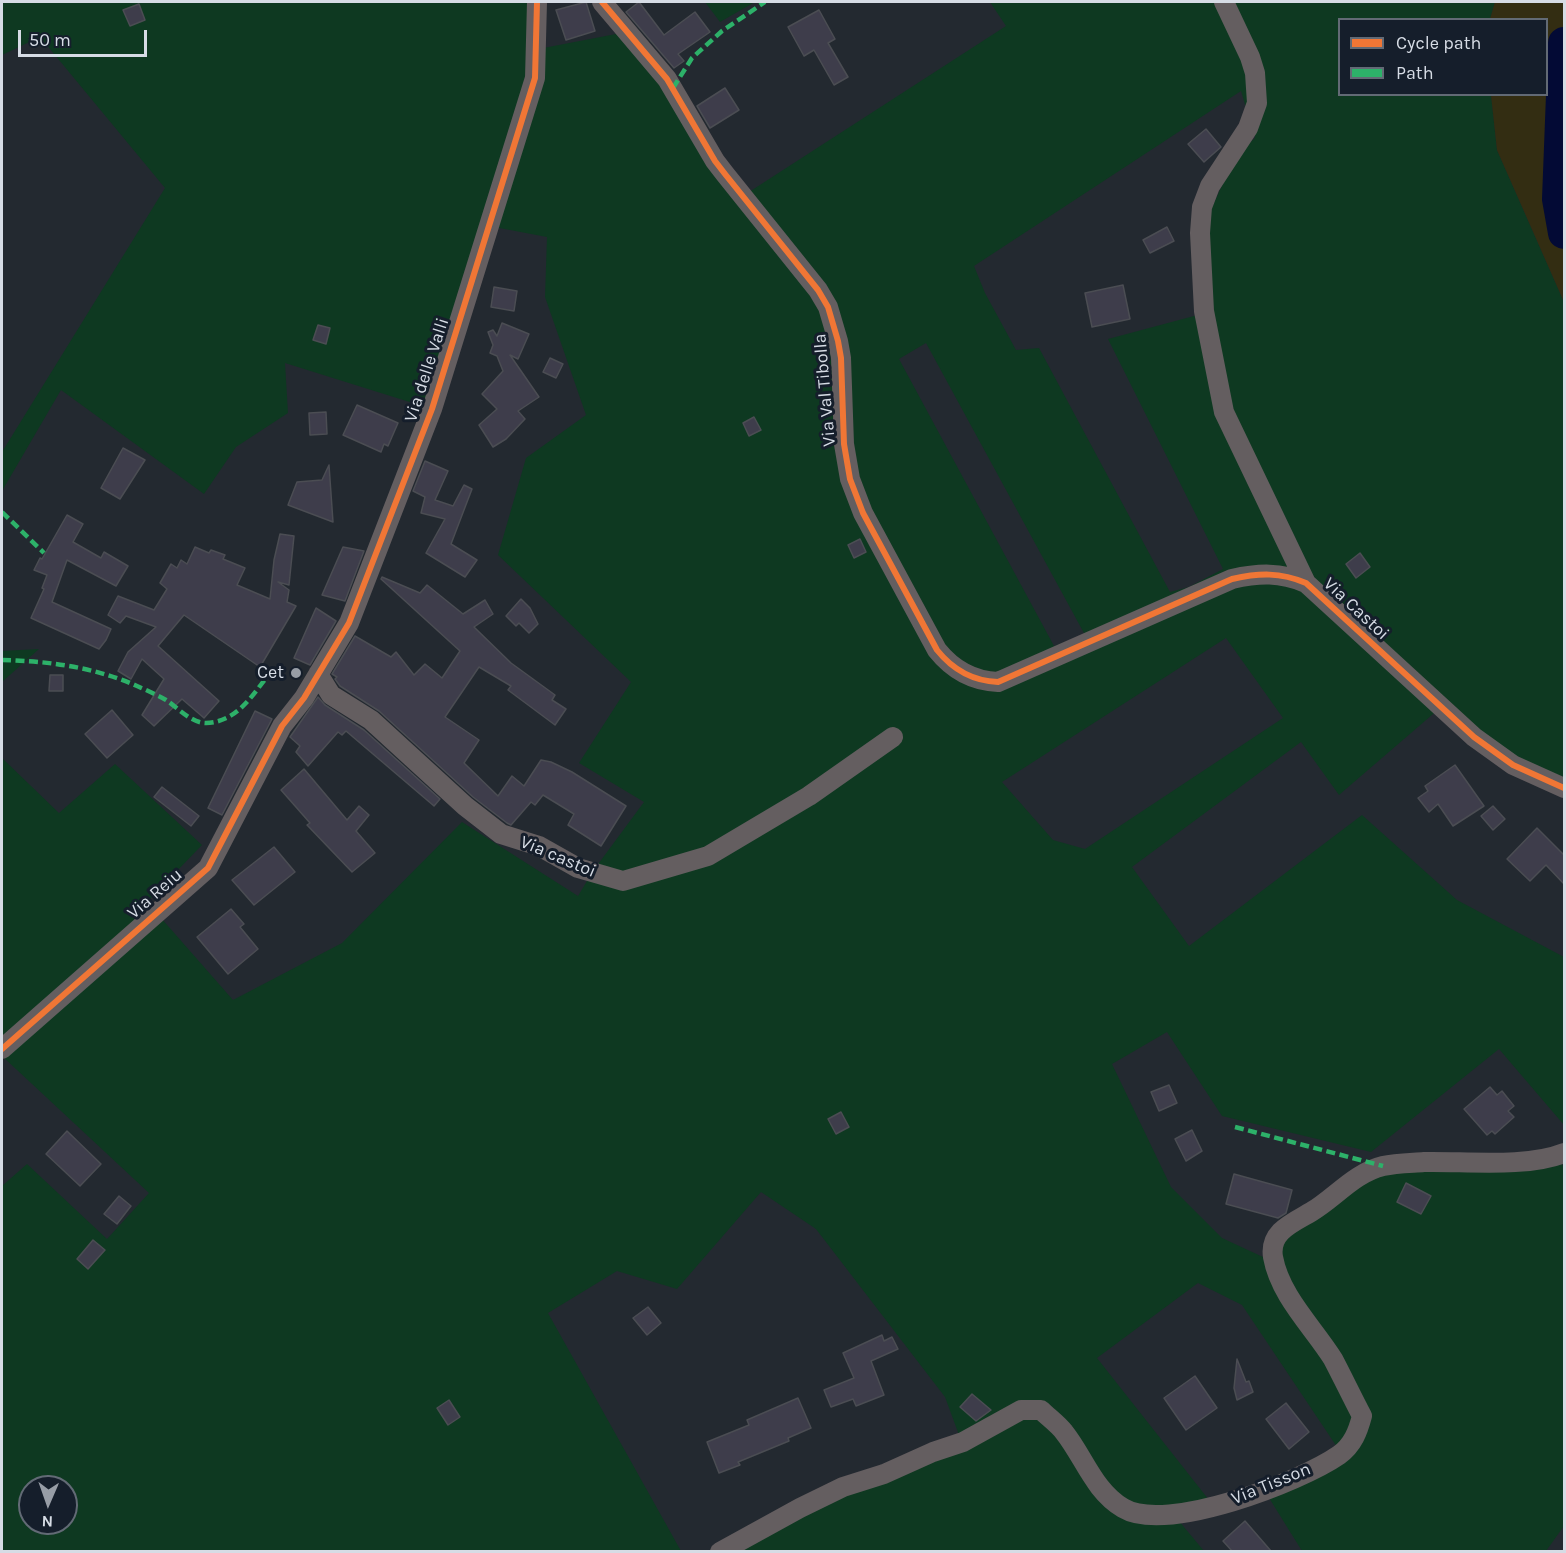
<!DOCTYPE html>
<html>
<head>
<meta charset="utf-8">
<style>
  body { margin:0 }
  #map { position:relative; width:1566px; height:1553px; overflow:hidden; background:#232930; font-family:Karla,sans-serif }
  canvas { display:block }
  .frame { position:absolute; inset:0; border:3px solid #d6dce5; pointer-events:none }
  .legend { position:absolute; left:1338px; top:18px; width:210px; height:78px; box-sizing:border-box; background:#151e2b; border:2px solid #626a75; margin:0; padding:8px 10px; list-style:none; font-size:18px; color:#d6dce5 }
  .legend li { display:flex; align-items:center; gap:12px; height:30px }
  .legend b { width:30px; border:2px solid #626a75 }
  .north { position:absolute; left:18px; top:1475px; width:60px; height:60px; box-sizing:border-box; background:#151e2b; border:2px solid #626a75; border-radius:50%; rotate:182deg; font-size:16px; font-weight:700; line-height:24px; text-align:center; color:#d6dce5 }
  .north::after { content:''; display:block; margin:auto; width:21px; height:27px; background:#979da6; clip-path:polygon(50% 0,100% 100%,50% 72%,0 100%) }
  .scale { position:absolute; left:18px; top:30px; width:129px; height:27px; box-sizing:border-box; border:3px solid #d6dce5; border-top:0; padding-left:8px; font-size:18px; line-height:21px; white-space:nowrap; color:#d6dce5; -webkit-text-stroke:4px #151e2b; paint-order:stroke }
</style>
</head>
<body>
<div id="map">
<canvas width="1566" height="1553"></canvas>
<div class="frame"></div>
<ul class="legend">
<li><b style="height:8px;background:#f07635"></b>Cycle path</li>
<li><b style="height:8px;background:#2db169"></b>Path</li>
</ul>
<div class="north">N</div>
<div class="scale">50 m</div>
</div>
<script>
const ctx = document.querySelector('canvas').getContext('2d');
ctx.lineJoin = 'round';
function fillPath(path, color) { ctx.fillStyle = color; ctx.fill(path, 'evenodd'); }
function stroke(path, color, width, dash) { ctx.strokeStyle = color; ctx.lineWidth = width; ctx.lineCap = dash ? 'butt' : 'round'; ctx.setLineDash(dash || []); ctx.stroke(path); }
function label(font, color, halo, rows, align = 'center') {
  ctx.font = font + ' Karla,sans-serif'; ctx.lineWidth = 6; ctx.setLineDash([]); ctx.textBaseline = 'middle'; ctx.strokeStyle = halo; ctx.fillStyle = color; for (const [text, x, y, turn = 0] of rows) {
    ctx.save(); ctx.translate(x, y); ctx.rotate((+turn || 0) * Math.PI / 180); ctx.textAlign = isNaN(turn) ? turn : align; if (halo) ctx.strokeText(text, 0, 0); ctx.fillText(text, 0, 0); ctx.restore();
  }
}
fillPath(new Path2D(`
  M2,2H537L533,50L616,34L669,94L749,192L1006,26L990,2H1495L1490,19L1340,20V94L1491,95L1497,150L1564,302V779C1518,762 1482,736 1447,702L1339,795L1301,742L1132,867L1189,946L1362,815L1457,900L1564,957V1125L1499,1049L1371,1152L1222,1116L1167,1032L1112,1064L1171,1187L1222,1238L1263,1257L1311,1206L1385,1159L1561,1162L1564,1168V1526L1546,1551H1302L1261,1485L1337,1447L1242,1305L1198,1283L1097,1358L1209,1500L1179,1521L1204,1551H712L959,1435L945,1397L816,1229L761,1192L677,1289L617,1271L548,1313L681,1551H2V1186L27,1164L107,1239L149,1193L2,1056V758L59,813L115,764L202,845L147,902L233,1000L342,943L462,822L578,896L593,871L644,802L579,763L631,682L498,555L526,458L586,415L545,297L547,237L489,226L432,409L285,363L288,413L236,447L204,494L61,390L2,491V452L165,188L40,37L2,55ZM1241,91L1255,138L1236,155L1208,216L1209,312L1108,339L1223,569L1189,587L1170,592L1039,348L1016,350L985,293L974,266ZM926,343L1085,635H1084L1054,646L899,359ZM1226,638L1283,718L1085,849L1053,840L1002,782ZM30,1487H66V1523H30Z
  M705,2H755L720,22Z
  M39,649L2,682V651Z`), '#0e3921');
fillPath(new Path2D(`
  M1495,2H1564V302L1497,150L1491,95L1546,94V20L1490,19Z`), '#332d12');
stroke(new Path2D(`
  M1564,43L1558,199L1564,233`), '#030a35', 32);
const building = new Path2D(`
  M586,2L595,31L566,40L556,10Z
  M639,2L664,35L695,12L710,32L678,54L684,61L674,68L626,12Z
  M139,4L145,20L130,26L123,10Z
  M819,10L835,39L828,43L848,77L834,85L814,50L804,56L788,27Z
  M725,88L739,110L710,128L697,106Z
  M1206,129L1221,147L1204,162L1188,144Z
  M1167,227L1174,241L1150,253L1143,240Z
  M1123,285L1130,319L1092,327L1085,293Z
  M494,287L517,291L514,311L491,307Z
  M502,323L529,334L518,359L510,355L539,397L518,411L525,419L506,439L493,447L479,425L497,409L482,394L503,371L497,356L490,353L493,345L488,332L493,330L497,336Z
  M318,325L330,328L326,344L313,340Z
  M550,358L563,364L556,378L543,372Z
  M357,405L398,423L388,446L384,444L381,452L343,435Z
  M326,412L327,434L310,435L309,413Z
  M754,417L761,430L749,436L743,423Z
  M123,448L145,460L120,499L101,488Z
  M425,461L448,471L435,500L453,506L464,485L472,489L451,544L477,560L465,577L426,553L445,519L421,513L425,497L413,491Z
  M329,465L333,522L288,505L297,482L322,480Z
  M67,515L83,524L73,542L101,558L104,552L128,566L116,586L67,560L52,602L111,629L106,640L99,649L31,618L44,589L42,588L47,575L34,570L40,558L42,559Z
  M280,534L294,536L289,585L278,582L289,590L287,602L296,606L260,667L184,615L158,646L219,701L204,718L182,699L154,726L142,715L164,679L142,659L131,679L118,671L128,652L156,627L126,616L120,623L108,615L118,596L154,610L167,589L160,583L171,564L177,568L181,560L187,564L195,547L209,553L211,550L225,555L223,559L245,568L237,585L270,599L274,560Z
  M860,539L866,552L854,558L848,545Z
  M343,547L364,551L345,601L322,595Z
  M1360,553L1370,567L1356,578L1346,564Z
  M382,577L420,593L427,585L463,614L485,600L493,614L474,627L511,663L555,695L552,700L566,709L555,725L508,690L511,686L479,667L445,717L479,740L464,763L498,796L512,776L524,786L541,760L551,762L572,772L626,806L601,846L568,825L574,814L543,795L535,805L531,802L511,825L507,823L473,797L379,711L340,686L335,679L337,677L332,674L355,636L391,657L396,652L414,675L425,664L442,678L460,651L381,579Z
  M521,599L530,608L538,624L529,633L519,623L516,626L506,616Z
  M316,608L336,621L310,665L294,658Z
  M50,675H63V691H49Z
  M318,697L325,705L364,730L440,799L434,806L346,731L342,735L338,732L308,766L296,752L300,746L290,737Z
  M112,710L133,735L107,758L85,734Z
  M255,711L272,719L222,815L208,808Z
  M1455,765L1484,806L1453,826L1438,804L1429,812L1418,798L1428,791L1425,786Z
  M304,769L347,820L359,806L369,815L356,831L375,853L352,872L307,825L310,823L281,790Z
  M162,787L199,816L191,826L154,797Z
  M1493,806L1505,819L1493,830L1481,816Z
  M1537,828L1564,855V884L1546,865L1530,881L1507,859Z
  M274,847L295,872L254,905L232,880Z
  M231,909L244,924L240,927L258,949L228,974L197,937Z
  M1169,1085L1177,1103L1159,1111L1151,1092Z
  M1490,1087L1497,1095L1502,1091L1514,1106L1508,1111L1514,1117L1495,1134L1492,1131L1487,1135L1464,1109Z
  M841,1112L849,1127L836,1134L828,1119Z
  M1192,1130L1202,1151L1186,1161L1175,1139Z
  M67,1131L101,1164L80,1186L46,1154Z
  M1234,1174L1292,1190L1286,1213L1278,1218L1226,1204Z
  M1406,1183L1431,1196L1421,1214L1397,1202Z
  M119,1196L131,1206L117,1224L104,1214Z
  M93,1240L105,1250L88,1269L77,1259Z
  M648,1307L661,1323L647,1335L633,1318Z
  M882,1335L884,1341L892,1337L898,1349L871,1361L884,1395L856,1406L853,1399L831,1407L824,1390L854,1378L843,1353Z
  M1237,1359L1246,1382L1249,1381L1253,1392L1237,1400L1234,1388Z
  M1195,1376L1217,1408L1186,1430L1164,1398Z
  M972,1394L991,1410L976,1421L960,1407Z
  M798,1398L811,1428L788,1438L789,1441L738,1462L740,1465L719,1473L707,1442L749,1425L747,1420Z
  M449,1400L460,1417L448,1425L437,1408Z
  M1286,1403L1309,1432L1289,1449L1266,1419Z
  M1245,1521L1271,1551H1232L1223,1541Z`);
fillPath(building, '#3e3d4b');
stroke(building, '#4b4d53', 1.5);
stroke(new Path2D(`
  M602,2L667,79L715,161L725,174L818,290L828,307L838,341L841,358L844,444L850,479L863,513L937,650C953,670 973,681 998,682L1232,579C1259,573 1280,572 1306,583L1474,737L1513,765L1564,788
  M1224,2L1250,57L1255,73L1257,103L1248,128L1210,186L1202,207L1200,233L1204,311L1224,412L1306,583
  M318,674L331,695L371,720L465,806L501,834L539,846L578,868L623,881L708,856L809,796L893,737
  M2,1049L208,868L282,726L304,698L349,623L432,409L535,78L537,2
  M720,1552L800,1508L843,1487L884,1474L933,1452L963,1442L1021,1410H1041C1048,1417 1058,1424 1064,1432C1084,1457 1094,1491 1123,1508C1166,1534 1300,1482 1339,1455C1353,1445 1358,1431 1362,1416C1352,1397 1343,1378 1333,1359C1313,1327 1280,1296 1273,1257C1269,1232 1292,1223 1311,1212C1336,1197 1354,1173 1383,1166C1396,1163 1411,1163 1424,1162C1465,1161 1527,1168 1564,1153`), '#645e60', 20);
stroke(new Path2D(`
  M673,88L692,58L722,31L765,2
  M2,512L44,553
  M2,660C48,661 94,667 137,686C146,690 157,695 166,700C177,707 191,723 206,723C235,722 250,699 266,678
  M1235,1127L1383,1166`), '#2db169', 4.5, [9, 4.5]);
stroke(new Path2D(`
  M602,2L667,79L715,161L725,174L818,290L828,307L838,341L841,358L844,444L850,479L863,513L937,650C953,670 973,681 998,682L1232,579C1259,573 1280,572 1306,583L1474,737L1513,765L1564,788
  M2,1049L208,868L282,726L304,698L349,623L432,409L535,78L537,2`), '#f07635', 6);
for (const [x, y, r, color] of [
  [296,673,6,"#979da6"]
]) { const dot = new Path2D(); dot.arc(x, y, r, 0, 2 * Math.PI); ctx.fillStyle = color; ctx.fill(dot); stroke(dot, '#151e2b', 2); }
label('18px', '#d6dce5', '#151e2b', [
  ["Via delle Valli",427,370,-72],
  ["Via Val Tibolla",825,390,-95],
  ["Via Castoi",1356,609,43],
  ["Via castoi",558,857,23],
  ["Via Reiu",155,894,-41],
  ["Via Tisson",1271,1484,-22]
]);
label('18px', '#d6dce5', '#151e2b', [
  ["Cet",284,673]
], 'right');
</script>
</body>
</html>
